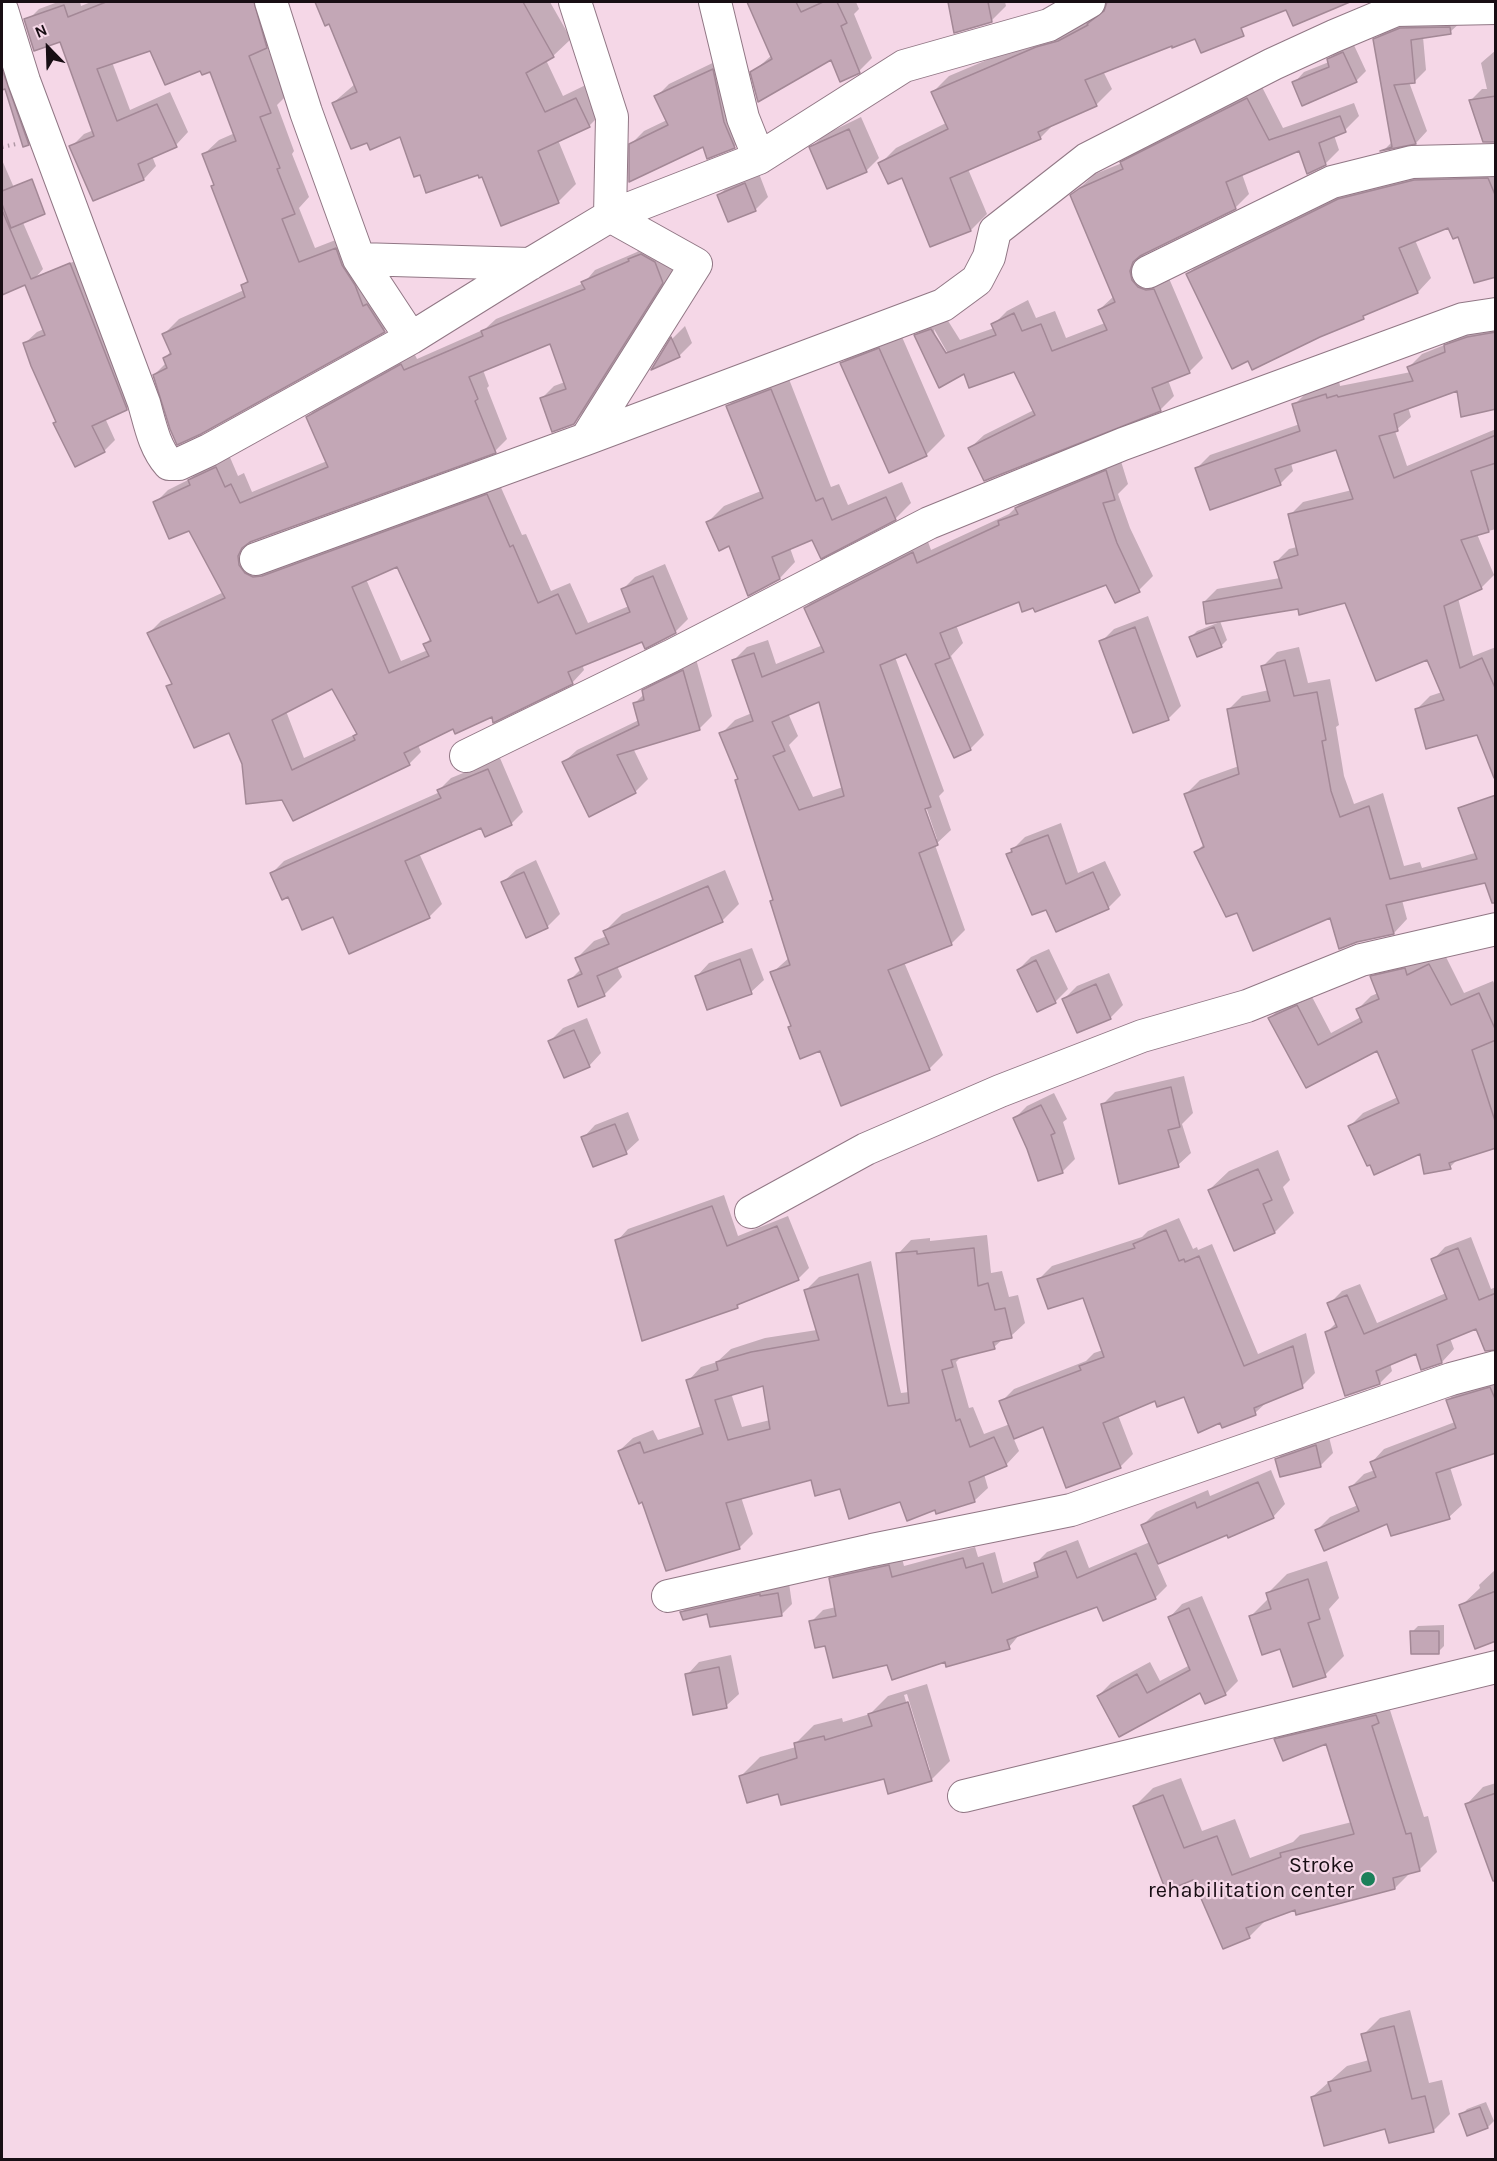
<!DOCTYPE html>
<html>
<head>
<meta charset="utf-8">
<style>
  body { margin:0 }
  #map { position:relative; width:1497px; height:2161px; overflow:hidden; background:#f5d7e7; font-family:Karla,sans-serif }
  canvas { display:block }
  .frame { position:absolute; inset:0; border:3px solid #180e14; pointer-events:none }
  .north { position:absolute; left:18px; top:18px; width:60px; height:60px; -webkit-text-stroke:4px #f5d7e7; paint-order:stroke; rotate:337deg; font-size:16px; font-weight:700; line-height:24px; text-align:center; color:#180e14 }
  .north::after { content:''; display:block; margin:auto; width:21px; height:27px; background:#180e14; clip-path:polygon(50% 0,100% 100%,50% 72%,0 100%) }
</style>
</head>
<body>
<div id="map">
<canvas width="1497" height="2161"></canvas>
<div class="frame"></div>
<div class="north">N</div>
</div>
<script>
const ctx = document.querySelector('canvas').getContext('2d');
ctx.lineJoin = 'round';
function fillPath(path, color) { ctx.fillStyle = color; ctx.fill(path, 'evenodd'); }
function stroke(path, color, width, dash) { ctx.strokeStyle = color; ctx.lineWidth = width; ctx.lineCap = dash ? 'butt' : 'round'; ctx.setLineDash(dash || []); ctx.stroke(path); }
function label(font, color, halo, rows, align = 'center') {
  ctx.font = font + ' Karla,sans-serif'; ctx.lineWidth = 4.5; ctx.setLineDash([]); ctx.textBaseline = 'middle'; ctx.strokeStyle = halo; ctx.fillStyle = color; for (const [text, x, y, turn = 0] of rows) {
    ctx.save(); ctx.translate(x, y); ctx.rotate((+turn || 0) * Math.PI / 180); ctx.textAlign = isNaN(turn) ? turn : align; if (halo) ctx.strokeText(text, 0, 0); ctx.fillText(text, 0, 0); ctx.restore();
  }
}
fillPath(new Path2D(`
  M58,2H80L81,6L91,2H173L199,62L151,49L112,62L130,110L170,92L188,132L176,145L152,156L156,166L144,179L94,199L71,147L84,134L94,130L61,40L26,22L39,9Z
  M195,2H272L281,32L267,46L286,96L277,105L294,151L292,154L309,197L299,208L315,248L351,234L400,315L384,330L200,433L154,375L167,362L165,358L171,351L164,334L179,319L244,290L243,285L248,280L213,186L215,184L203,155L219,140L235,133L214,54Z
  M316,2H550L571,39L553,56L546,60L563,96L594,81L607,108L589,126L558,140L576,184L558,202L479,173H421L401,135L368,141L333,103L355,84L330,22L326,24Z
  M749,2H856L859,9L854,14L872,58L859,71L831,58L753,72L772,55Z
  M949,2H1005L1006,6L991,21L956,31Z
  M1108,2H1280L1265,17L1231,32L1196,37L1173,44L1103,71L1112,89L1096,105L1055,123L1040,138L968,169L987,214L971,230L931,245L903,176L880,164L896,148L946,123L933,92L949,76L1053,32L1075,25L1101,12L1107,7Z
  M1413,17L1462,21L1450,32L1423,37L1426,70L1415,81L1409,82L1427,131L1416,143L1385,149L1392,142L1375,40L1387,28Z
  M2,23L39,133L28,144L6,87L2,88Z
  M1353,43L1366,71L1356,81L1294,83L1304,72L1329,62L1328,60L1339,49Z
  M1496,50V142L1470,101L1482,89H1487L1481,63Z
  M725,57L747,134L734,147L631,144L644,131L667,120L656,97L669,84Z
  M1261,85L1283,128L1354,103L1359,116L1345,130L1334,135L1339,150L1325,164L1308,172L1300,149L1242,174L1249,194L1235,208L1145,252L1143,257L1146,266L1152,274L1161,277L1168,276L1203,358L1189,372L1168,380L1174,396L1160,410L985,479L970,448L984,435L1034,410L1015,370L970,387L965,372L940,386L915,336L929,322L945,316L960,340L994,328L993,325L1007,311L1028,300L1036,318L1055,311L1066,338L1105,323L1099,310L1114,296L1071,196L1095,174L1122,163L1136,149ZM934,329L951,359L949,360L935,337Z
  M861,117L879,158L866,171L811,148L824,135Z
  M2,160L25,213L21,218L43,269L37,276L83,258L138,397L126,409L105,418L115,440L104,451L57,422L25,343L37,332L44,329L34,280L6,291L2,282Z
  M1496,166V276L1449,226L1415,240L1431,278L1418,292L1320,335L1188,274L1201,261L1353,186Z
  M758,171L768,197L755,210L719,195L732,182Z
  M642,247L675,269L586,410L573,423L542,398L554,386L565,382L551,342L483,370L489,386L487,388L507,439L495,451L251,540V553L499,483L522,535L526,534L551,591L570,583L588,623L629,606L623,589L635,577L665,564L688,619L675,632L643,640L582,664L584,670L572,683L492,715L454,727L418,745L421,752L409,764L283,799L243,764L230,731L168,686L173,682L149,633L161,621L224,592L190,529L155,503L168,490L190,479L202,468L229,455L238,476L244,473L252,492L327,461L307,417L320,405L414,353L417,359L485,329L496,319L584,283L595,270L637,252ZM397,565L431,638L425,644L428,650L401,661L366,579ZM333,687L358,733L304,758L286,711Z
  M1496,322V405L1458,389L1408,407L1411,417L1395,431L1407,466L1496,429V529L1477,534L1494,575L1481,588L1458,598L1473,656L1496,647V739L1417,709L1430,696L1442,692L1428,658L1345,601L1220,621L1227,640L1221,646L1191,637L1197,631L1220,622L1204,602L1217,589L1280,578L1276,562L1289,549L1297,547L1290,515L1303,502L1352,490L1337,448L1291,463L1293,471L1280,484L1197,468L1210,455L1300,424L1294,405L1307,392L1339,381L1340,386L1411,372L1409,367L1422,354L1447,344L1458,333Z
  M685,326L692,343L679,356L655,366L673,338Z
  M899,330L945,436L926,455L842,363L861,344Z
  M787,374L831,487L839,484L848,505L902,482L911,503L895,519L813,538L790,548L795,562L780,578L730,544L708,522L724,506L761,491L728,406L743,390Z
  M1120,458L1128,484L1118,494L1130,528L1153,576L1139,590L1107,583L1034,606L1020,600L956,625L963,643L951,656L984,735L970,749L907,652L895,657L944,791L939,796L951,830L935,845L965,930L951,944L904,962L943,1055L929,1069L821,1049L789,1027L792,1025L772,973L790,957L739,778L721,734L735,720L752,713L733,661L747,647L768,640L776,664L823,645L805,608L819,594L927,539L931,550L1009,514L1030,494ZM820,700L843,787L813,797L789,745L798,736L788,713ZM924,801L937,839H934L921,802Z
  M1148,616L1181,706L1168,719L1101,642L1114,629Z
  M1299,647L1308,683L1330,679L1339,725L1336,727L1344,776L1354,804L1383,793L1404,866L1420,862L1422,868L1496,847L1485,881L1402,900L1407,919L1394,933L1331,916L1238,911L1196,852L1204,844L1186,794L1200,780L1239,766L1228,710L1242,696L1269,690L1263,666L1277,652Z
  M696,659L712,716L699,729L633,748L648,779L635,792L564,762L577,750L639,720L634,704L644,694L643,691L656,678Z
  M500,758L523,812L511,824L482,826L419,853L442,904L430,916L350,952L334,915L289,895L272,873L284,861L440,792L439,790L451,778Z
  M1061,823L1078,873L1105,861L1121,895L1108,908H1046L1008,854L1025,837Z
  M536,860L560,914L547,927L503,882L516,870Z
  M725,870L739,904L722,921L617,966L622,977L604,995L570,980L581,969L577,958L594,941L607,936L605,931L622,914Z
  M752,948L764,980L751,992L708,1008L697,976L709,963Z
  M1049,949L1068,989L1055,1002L1018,970L1031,957Z
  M1443,951L1464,993L1493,981L1496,987V1147L1459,1158L1450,1167L1421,1152L1350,1126L1363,1113L1398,1097L1378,1049L1306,1086L1270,1018L1283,1005L1310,993L1331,1033L1361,1017L1358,1009L1371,996L1378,993L1372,977L1385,963L1418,956L1420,963Z
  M1109,973L1123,1005L1110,1018L1064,999L1077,986Z
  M587,1018L601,1053L589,1066L550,1041L563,1028Z
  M1184,1076L1193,1113L1182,1124L1191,1153L1178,1165L1102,1105L1115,1092Z
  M1054,1093L1067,1119L1063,1122L1075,1159L1062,1172L1028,1148L1014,1119L1027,1106Z
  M628,1112L639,1140L626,1152L594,1165L583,1138L595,1125Z
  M1278,1150L1290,1180L1283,1187L1294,1213L1275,1232L1209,1190L1229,1171Z
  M724,1195L738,1236L788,1216L809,1268L798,1279L742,1301L737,1307L617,1241L628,1229Z
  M1179,1218L1193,1249L1197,1247L1198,1250L1212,1244L1258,1354L1306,1333L1315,1373L1302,1386L1268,1401L1255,1413L1221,1421L1185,1395L1156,1399L1118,1415L1133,1454L1120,1467L1044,1425L1013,1437L1019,1451L1006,1465L984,1474L988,1488L974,1501L936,1508L840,1488L812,1478L741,1497L753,1534L739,1548L642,1500L619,1451L633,1438L653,1430L658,1440L702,1426L688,1381L701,1367L717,1362L731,1349L765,1338L817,1330L806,1290L819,1277L871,1261L901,1393L909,1392L898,1254L911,1240L930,1238V1241L987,1235L991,1273L1002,1271L1009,1297L1018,1295L1025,1323L1011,1336L1003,1339L994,1347L963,1355L956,1362L969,1408L973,1407L984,1434L1010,1424L1001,1402L1014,1389L1086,1361L1094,1353L1103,1350L1084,1296L1039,1279L1052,1266L1142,1237L1148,1231ZM764,1384L770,1420L742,1427L731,1393Z
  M1471,1237L1491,1289L1496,1287V1345L1477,1327L1450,1338L1454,1349L1442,1362L1417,1352L1390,1363L1392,1371L1380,1383L1327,1332L1337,1322L1329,1304L1342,1291L1360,1284L1377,1323L1446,1293L1433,1260L1445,1247Z
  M1496,1377V1452L1450,1467L1462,1505L1449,1517L1317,1530L1330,1517L1358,1505L1351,1487L1364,1474L1375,1470L1372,1462L1384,1449L1455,1422L1448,1400L1461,1387Z
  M1328,1433L1333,1453L1320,1466L1277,1459L1290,1446Z
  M1271,1470L1285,1504L1273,1517L1227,1533L1157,1563L1167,1586L1155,1598L1098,1605L1020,1634L1009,1647L946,1660L888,1663L826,1644L811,1622L823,1610L836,1607L831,1579L842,1567L901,1554L904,1566L975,1547L978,1557L995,1552L1003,1583L1038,1570L1035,1564L1047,1552L1078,1540L1089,1568L1150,1542L1143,1525L1156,1512L1208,1490L1210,1496Z
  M1327,1561L1339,1598L1329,1609L1344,1656L1325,1675L1281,1647L1251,1616L1269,1598L1268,1593L1287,1574Z
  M1496,1569V1639L1461,1606L1480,1588L1479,1585Z
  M789,1583L792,1604L781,1615L682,1612L692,1602Z
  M1202,1596L1238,1681L1225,1694L1201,1691L1098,1696L1111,1683L1150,1662L1160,1681L1190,1665L1170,1617L1182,1604Z
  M1444,1625V1646L1438,1652L1412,1632L1418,1626Z
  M731,1655L739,1694L726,1706L687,1675L699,1662Z
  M927,1684L950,1761L931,1780L885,1777L779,1792L741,1776L760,1757L796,1747L795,1744L814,1725L842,1718L843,1722L870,1714L888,1696ZM907,1694L930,1770H927L904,1695Z
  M1396,1704L1390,1710L1424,1817L1428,1816L1437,1852L1419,1870L1411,1872L1395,1888L1296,1908L1267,1919L1249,1937L1194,1878L1135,1806L1153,1788L1181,1778L1202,1831L1235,1819L1250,1858L1293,1842L1300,1835L1352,1822L1327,1742L1276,1740L1294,1722Z
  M1496,1783V1869L1467,1804L1483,1787Z
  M1410,2010L1429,2083L1442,2080L1450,2114L1433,2131L1386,2127L1312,2097L1347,2066L1369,2060L1363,2035L1380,2018Z
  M1486,2102L1494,2121L1488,2127L1468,2134L1461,2115L1467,2109Z`), '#0003');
const building = new Path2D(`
  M106,2H254L267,48L249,56L271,113L260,117L280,168L277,169L295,214L282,219L299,262L336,248L342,265L355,285L363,306L367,304L385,332L201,434L177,445L170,429L153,375L167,368L163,358L171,354L162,334L245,297L241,285L248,282L211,186L214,185L202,154L236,141L210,72L202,75L200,71L165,85L150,51L97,69L117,121L157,104L177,147L138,164L144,180L93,201L69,146L94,136L60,42L34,51L24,19L64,5L68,17Z
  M315,2H523L554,57L526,73L545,112L576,98L590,127L538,151L559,203L501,226L482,177L479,178L478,175L426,193L420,175L414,177L400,137L370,150L367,143L351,149L332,103L357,92L329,24L325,26Z
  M747,2H796L801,12L823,2H837L847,23L841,26L860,73L840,82L831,60L758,102L750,72L772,59Z
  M948,2H988L992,22L954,33Z
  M1107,2H1350L1293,26L1286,10L1241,28L1244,36L1201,53L1195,39L1172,48V46L1085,80L1097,106L1038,132L1041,139L950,178L971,231L930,247L902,178L888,184L878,163L948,129L931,92L1036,47L1058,41L1088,25L1087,24L1104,11Z
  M1450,27L1451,34L1411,40L1415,83L1394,85L1416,144L1380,151L1392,147L1373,39L1400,28Z
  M1343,52L1357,82L1302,106L1292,82L1329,67L1327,59Z
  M2,69L29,145L23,147L5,89L2,90Z
  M713,69L724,122L735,148L707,159L703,147L629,182V144L668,125L654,96Z
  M1496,96V142H1483L1469,100Z
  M1247,98L1269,140L1340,116L1346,132L1319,143L1326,165L1307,174L1299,151L1226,182L1236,209L1140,256L1133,262L1130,271L1132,280L1138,287L1146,290L1154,289L1190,373L1152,388L1161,411L984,481L968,448L1035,415L1014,372L969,388L964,374L939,388L914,335L931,329L946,353L996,335L991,324L1014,313L1022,331L1041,324L1052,351L1107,330L1098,310L1115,302L1070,195L1080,188L1123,169L1120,162Z
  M849,129L867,172L827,189L809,147Z
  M1488,178L1496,197V277L1474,283L1458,237L1453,239L1448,228L1399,248L1418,293L1363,316L1364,319L1320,337L1252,370L1248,361L1232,369L1186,274L1338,199L1414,180Z
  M32,179L45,214L11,228L2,204V191Z
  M745,183L756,211L728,222L717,195Z
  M2,210L31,279L70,263L127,409V410L92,426L105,452L75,467L53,423L56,422L31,366L23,343L45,335L25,285L2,295Z
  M641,254L655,262L663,283L574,424L552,432L540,398L566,389L550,344L469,377L478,399L475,401L496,453L250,542L242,548L238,556L239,565L245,573L253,577L262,576L487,494L510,547L513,545L538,603L558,594L576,634L630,612L621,589L653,576L676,633L645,649L642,642L568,672L573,684L493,723L492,717L455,734L453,729L404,753L410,765L293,821L282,800L246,804L242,764L229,733L194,748L166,686L172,684L147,633L225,598L189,531L169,539L153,502L190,485L188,480L216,467L225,487L231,484L240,503L328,467L306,417L401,364L404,370L483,336L481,331L585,289L581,282L629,261L628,259ZM397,567L431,641L423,644L429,656L389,673L352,587ZM332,689L357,734L353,736L355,740L292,770L272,720Z
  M1496,332V409L1461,417L1457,391L1394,414L1398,431L1379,436L1394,478L1496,435V463L1471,471L1489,532L1461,540L1482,589L1444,606L1460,668L1482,658L1496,690V777L1494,778L1477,735L1426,749L1415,709L1444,700L1427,660L1376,681L1345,603L1299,615L1298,609L1206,624L1203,602L1282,588L1274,562L1298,555L1288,514L1353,499L1336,450L1275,469L1281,485L1210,510L1195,468L1300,431L1292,404L1326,394L1327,398L1337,395L1338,397L1413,381L1407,367L1445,352L1444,345L1467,337Z
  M671,337L680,357L651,370Z
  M879,348L927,456L889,473L840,363Z
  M771,389L816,501L823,498L832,520L886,497L896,520L821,559L812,540L772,557L780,579L748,596L729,546L719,551L706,522L763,498L726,406Z
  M1106,470L1115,500L1103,503L1117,543L1140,592L1115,603L1106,585L1035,612L1033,608L1022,612L1019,602L940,633L950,658L935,664L971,750L954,758L906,654L880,665L931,807L925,809L938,845L919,853L952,945L888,970L930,1070L841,1106L820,1051L800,1059L788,1027L791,1026L770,972L790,965L770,901L773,900L735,780L738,779L719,733L753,721L732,660L754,653L762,677L824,652L804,608L913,552L917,563L999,525L998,521L1018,514L1015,508ZM819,702L844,796L799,810L773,756L785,751L772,722Z
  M1135,627L1169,720L1133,733L1099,641Z
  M1214,627L1222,647L1197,657L1189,637Z
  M1285,660L1294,696L1317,692L1326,740L1322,741L1331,791L1340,817L1369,806L1390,879L1477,859L1458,808L1496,795V903H1492L1485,883L1386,905L1394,934L1357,942L1339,949L1330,918L1253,951L1237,913L1226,917L1194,852L1204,847L1184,794L1239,774L1227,709L1270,701L1261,666Z
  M683,670L700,730L617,755L636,793L589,817L562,762L639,725L633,703L644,700L642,690Z
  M488,769L512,825L485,837L481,828L405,861L430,918L349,954L333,917L302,930L288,897L282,900L270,873L441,798L437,790Z
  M1048,835L1066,884L1093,872L1109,909L1056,932L1046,910L1032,915L1006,854L1012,852L1011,849Z
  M524,872L548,928L526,938L501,882Z
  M708,886L723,922L597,976L605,996L578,1007L568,980L582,974L575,958L609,944L603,931Z
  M740,959L752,994L707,1010L695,976Z
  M1036,960L1056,1003L1037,1012L1017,970Z
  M1429,964L1451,1005L1479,993L1496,1031V1040L1472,1050L1496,1124V1148L1449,1163L1451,1169L1424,1174L1420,1154L1374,1175L1370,1165L1367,1166L1348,1126L1399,1103L1377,1051L1306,1088L1268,1018L1297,1005L1318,1045L1362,1022L1356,1009L1379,999L1370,976L1405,968L1407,975Z
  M1096,984L1111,1019L1077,1033L1062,999Z
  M574,1030L590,1067L564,1078L548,1041Z
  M1171,1087L1180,1127L1168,1130L1179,1167L1119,1184L1101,1104Z
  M1041,1105L1055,1133L1051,1135L1063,1173L1038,1181L1027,1149L1013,1118Z
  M615,1124L627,1154L593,1167L581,1137Z
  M1258,1169L1272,1200L1263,1204L1275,1233L1234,1251L1208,1190Z
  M712,1206L727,1246L777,1226L799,1280L737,1305L738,1308L642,1341L615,1240Z
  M1166,1230L1179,1261L1184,1259L1185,1262L1199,1256L1244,1366L1293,1346L1303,1388L1254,1408L1256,1415L1222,1428L1220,1423L1198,1433L1184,1397L1157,1407L1155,1401L1103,1423L1121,1468L1066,1488L1043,1427L1014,1439L999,1401L1081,1370L1079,1366L1104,1357L1083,1298L1048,1309L1037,1279L1135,1248L1133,1244Z
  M974,1248L978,1286L988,1283L995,1310L1005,1308L1012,1338L993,1342L995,1349L951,1360L953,1367L942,1370L956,1421L960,1419L970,1447L994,1437L1007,1466L969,1482L975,1502L936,1514L935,1510L907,1521L900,1502L849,1519L840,1489L815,1496L811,1480L726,1503L740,1549L666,1571L642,1502L639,1504L618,1451L640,1442L644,1453L703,1434L686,1380L718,1370L716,1362L751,1352L819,1340L804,1290L858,1274L888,1406L909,1403L896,1253L917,1251V1254ZM763,1386L770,1429L728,1440L715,1400Z
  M1458,1248L1479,1300L1496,1293V1350L1485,1351L1476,1329L1437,1345L1442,1363L1421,1370L1416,1354L1376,1371L1380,1384L1345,1396L1325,1332L1337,1327L1327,1303L1347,1295L1364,1334L1447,1299L1431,1259Z
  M1490,1387L1496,1401V1453L1436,1473L1450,1519L1391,1536L1387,1524L1324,1551L1315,1530L1359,1511L1349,1487L1376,1477L1370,1462L1456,1428L1446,1400Z
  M1316,1445L1321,1467L1280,1477L1275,1459Z
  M1258,1482L1274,1518L1228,1538L1227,1535L1158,1564L1141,1525L1195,1502L1197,1508Z
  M1066,1551L1077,1578L1136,1553L1156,1599L1103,1621L1097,1607L1007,1640L1010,1649L946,1667L945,1662L892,1680L887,1665L833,1678L825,1646L815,1648L809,1621L836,1616L829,1578L889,1565L892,1577L963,1558L966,1568L983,1563L992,1593L1038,1577L1034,1563Z
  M1308,1579L1320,1619L1308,1623L1326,1677L1293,1687L1280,1649L1262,1655L1249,1616L1271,1609L1266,1593Z
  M1496,1591V1641L1475,1649L1459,1605Z
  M778,1593L782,1616L710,1627L707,1614L683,1620L680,1612L760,1594V1596Z
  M1189,1608L1226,1695L1205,1704L1200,1693L1119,1737L1097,1696L1137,1674L1147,1693L1190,1670L1168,1617Z
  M1410,1631H1439V1654H1411Z
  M719,1667L727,1708L693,1715L685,1674Z
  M908,1702L932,1781L888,1794L884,1779L781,1805L778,1794L747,1803L739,1776L797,1758L794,1743L824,1736L825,1740L872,1726L868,1714Z
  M1376,1715L1379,1723L1372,1726L1406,1834L1411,1833L1420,1871L1393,1878L1395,1889L1296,1915L1295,1910L1246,1928L1250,1938L1223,1949L1193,1880L1166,1891L1133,1806L1163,1795L1184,1848L1217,1836L1232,1875L1281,1857L1280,1853L1354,1834L1326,1744L1283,1761L1274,1739Z
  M1496,1793V1881H1493L1465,1804Z
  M1394,2026L1412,2099L1425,2096L1434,2132L1389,2143L1385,2129L1324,2146L1311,2097L1331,2091L1328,2082L1371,2071L1361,2034Z
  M1480,2107L1488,2128L1467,2136L1459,2114Z`);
fillPath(building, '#c3a7b6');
stroke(building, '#a38896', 1.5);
const street = new Path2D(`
  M271,2L306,112L359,259L411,338
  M575,2L612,117L610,216L696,264L586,439
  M715,2L743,118L759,158
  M2,10L24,81L144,403C150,424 154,447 169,464H179L209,450L411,338L530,264L610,216L759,158L904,66L1049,25L1089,2
  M359,259L530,264
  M1148,272L1332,182L1412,162L1496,160
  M256,559L586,439L943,305L977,280L989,257L995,231L1087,159L1273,64L1334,36L1396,10L1496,8
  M466,756L671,656L929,523L1123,444L1463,319L1496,314
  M751,1212L866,1149L1000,1091L1142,1036L1247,1006L1361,960L1496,929
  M668,1596L872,1550L1071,1510L1451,1379L1496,1367
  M964,1796L1496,1667`);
stroke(street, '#917785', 34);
stroke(new Path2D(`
  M2,147L16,144`), '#b098a5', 4, [1.5, 4.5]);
stroke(street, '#fff', 32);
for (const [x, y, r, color] of [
  [1368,1879,8,"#1b805a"]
]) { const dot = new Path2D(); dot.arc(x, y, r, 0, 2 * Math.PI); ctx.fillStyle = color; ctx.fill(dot); stroke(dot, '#f5d7e7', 2); }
label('22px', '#180e14', '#f5d7e7', [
  ["Stroke",1354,1866],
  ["rehabilitation center",1354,1891]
], 'right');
</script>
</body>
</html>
